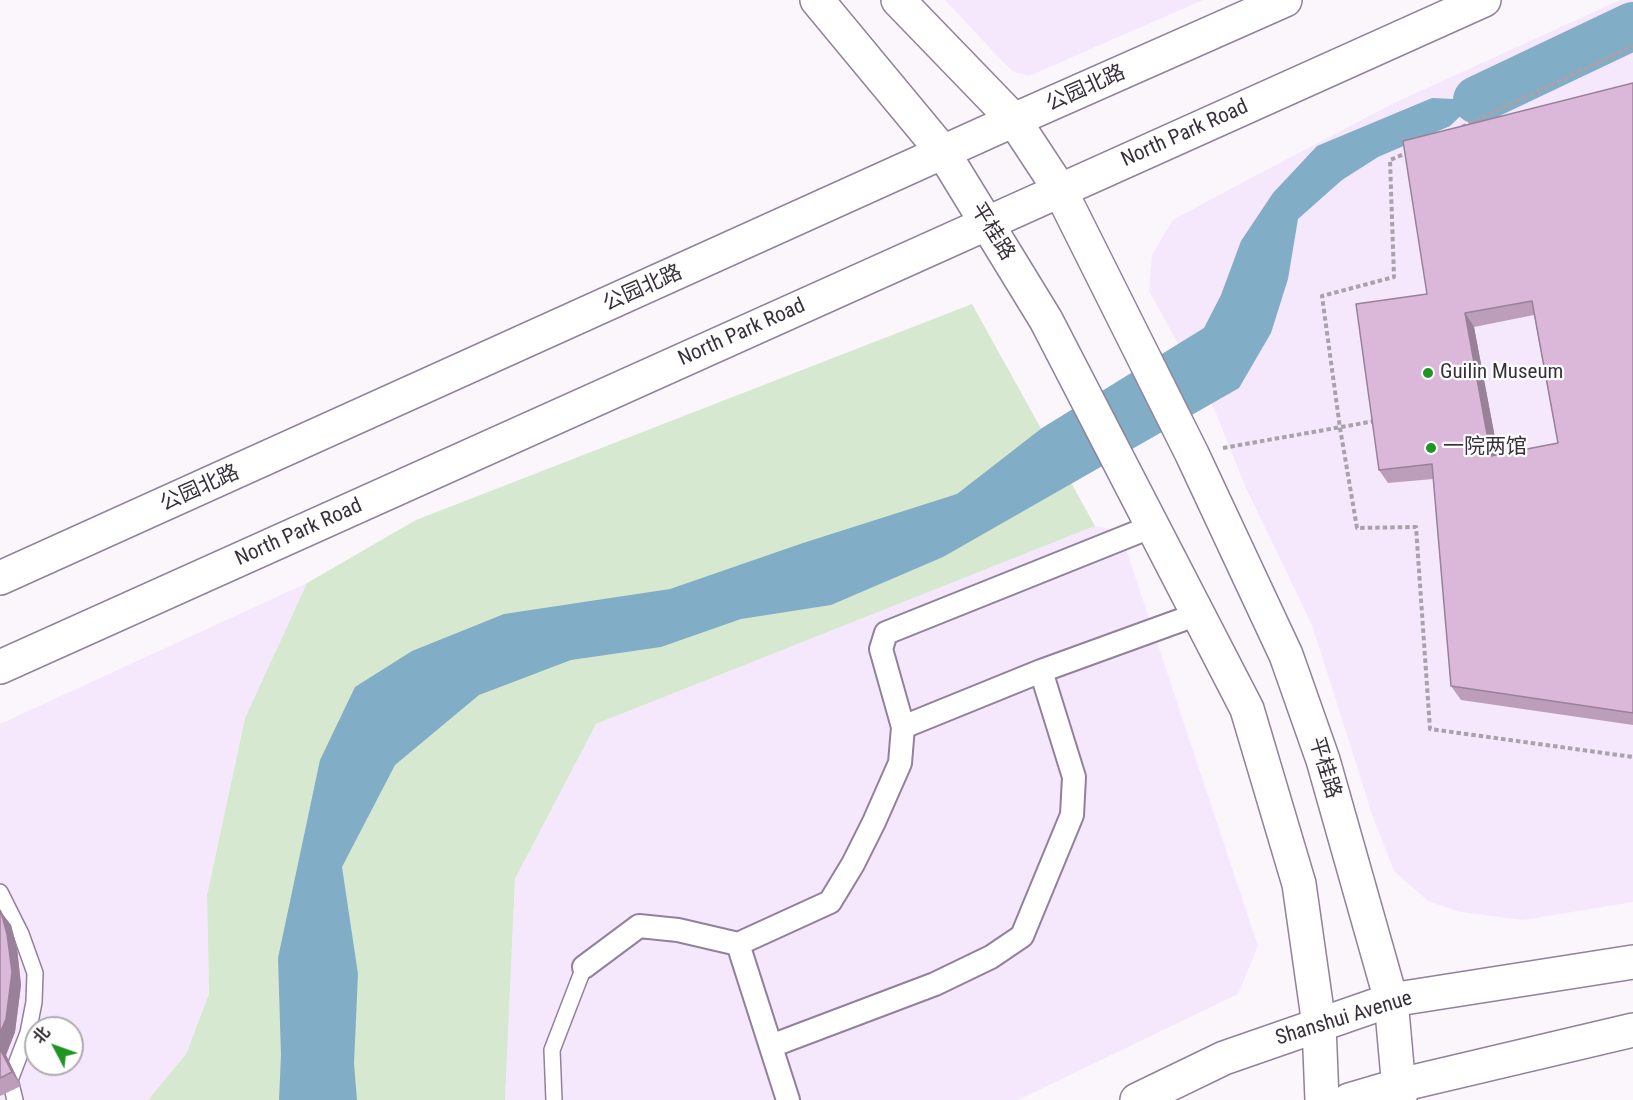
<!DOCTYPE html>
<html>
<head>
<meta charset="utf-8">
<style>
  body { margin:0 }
  #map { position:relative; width:1633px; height:1100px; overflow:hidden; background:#faf6fc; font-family:"Roboto Condensed","Noto Sans SC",sans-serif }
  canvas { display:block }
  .north { position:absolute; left:24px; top:1016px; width:60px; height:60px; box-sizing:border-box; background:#fff; border:2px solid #afadb1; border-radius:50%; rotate:311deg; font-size:16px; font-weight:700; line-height:24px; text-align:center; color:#38313c }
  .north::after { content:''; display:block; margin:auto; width:21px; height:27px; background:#209523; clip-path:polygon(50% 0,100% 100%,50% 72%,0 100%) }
</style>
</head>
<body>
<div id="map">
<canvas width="1633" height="1100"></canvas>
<div class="north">北</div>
</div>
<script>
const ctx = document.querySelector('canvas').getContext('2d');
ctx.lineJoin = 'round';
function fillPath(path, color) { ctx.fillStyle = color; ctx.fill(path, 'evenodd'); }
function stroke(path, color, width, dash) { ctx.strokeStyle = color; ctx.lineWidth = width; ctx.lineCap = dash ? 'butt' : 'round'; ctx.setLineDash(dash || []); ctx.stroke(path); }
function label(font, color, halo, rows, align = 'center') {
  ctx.font = font + ' "Roboto Condensed","Noto Sans SC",sans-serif'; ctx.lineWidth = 4.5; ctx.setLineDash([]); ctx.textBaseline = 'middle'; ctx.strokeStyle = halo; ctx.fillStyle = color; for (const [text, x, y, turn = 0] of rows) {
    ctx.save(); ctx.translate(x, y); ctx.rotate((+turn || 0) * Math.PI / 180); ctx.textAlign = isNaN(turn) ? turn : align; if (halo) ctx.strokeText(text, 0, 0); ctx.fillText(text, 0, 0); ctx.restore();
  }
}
fillPath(new Path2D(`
  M945,0H1203L1029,76L1014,72L1004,63Z
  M1620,0H1633V902L1523,920L1460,912L1428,901L1394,871L1373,817L1312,625L1245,486L1215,411L1149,291L1152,255L1173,220L1234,187L1394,103Z
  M1095,526L1120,531L1258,946L1238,994L1018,1100H505L515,879L596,724Z
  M307,583L245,718L207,895L209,994L186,1054L148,1100H0V724ZM36,1028H72V1064H36Z`), '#f5e8fd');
fillPath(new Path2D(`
  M972,304L1095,526L596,724L515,879L505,1100H148L186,1054L209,994L207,895L245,718L307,583L416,520Z`), '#d7e8d0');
fillPath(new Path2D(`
  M1432,98L1477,100L1450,126L1378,157L1342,180L1298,219L1288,279L1271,333L1239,388L943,557L831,605L741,619L661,647L571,660L479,695L395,765L342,867L358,974L354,1064L357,1100H279L281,1055L278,958L320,760L355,687L412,651L504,614L670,589L803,543L957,494L1042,428L1204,328L1221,295L1241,241L1273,193L1317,146Z`), '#81aec6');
stroke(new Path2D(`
  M1477,100L1633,26`), '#81aec6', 48);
const service = new Path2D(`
  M0,892L21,934L35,973L34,1002L28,1033L10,1080L15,1100
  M554,1100L552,1050L584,967`);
const pedestrian = new Path2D(`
  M903,727L1041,671
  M584,967L639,926L678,930L738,944
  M771,1046L935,984L991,957L1022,936L1072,815L1074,777L1041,671L1198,614
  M788,1100L738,944L830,902L853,864L874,822L900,763L903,727L881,649L886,633L1153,526`);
const secondary = new Path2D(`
  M817,0L943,152L1046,320L1247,709L1299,884L1319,1025L1322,1100
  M898,0L1014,120L1060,190L1192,454L1286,655L1323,760L1391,1000L1400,1100
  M0,578L1014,120L1285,0
  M0,667L1484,0`);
const primary = new Path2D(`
  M1137,1100L1224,1058L1391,1000L1633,962
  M1349,1100L1400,1085L1633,1030`);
stroke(service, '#91819b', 18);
stroke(pedestrian, '#91819b', 26);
stroke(secondary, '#91819b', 36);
stroke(primary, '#91819b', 36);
stroke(new Path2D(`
  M1462,127L1633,46
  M1409,152L1390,160L1394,277L1322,296L1340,428L1357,528L1416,527L1430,729L1633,757
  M1223,448L1375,421`), '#a8a2aa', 4, [4.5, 3]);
stroke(service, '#fff', 15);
stroke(pedestrian, '#fff', 22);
stroke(secondary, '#fff', 33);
stroke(primary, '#fff', 33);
fillPath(new Path2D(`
  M1633,83V725L1461,700L1451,686L1433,479L1388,483L1379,470L1427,294ZM1534,315L1558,443L1498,454L1474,327Z
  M0,911L11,925L17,948L21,985L15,1032L6,1055L21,1086L0,1096Z`), '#bc9ebb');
fillPath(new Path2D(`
  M1465,313L1474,327L1501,469L1491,456Z
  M1,912L11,925L17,948L21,985L15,1032L6,1055L21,1086L12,1072L0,1049Z`), '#998199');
const building = new Path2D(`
  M1633,83V713L1451,686L1432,464L1379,470L1356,304L1427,294L1403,141ZM1532,301L1558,443L1491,456L1465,313Z
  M0,911L1,912L7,934L12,972L6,1019L0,1033Z
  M0,1049L12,1072L0,1078Z`);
fillPath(building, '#dbb8da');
stroke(building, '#998199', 1.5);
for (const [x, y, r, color] of [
  [1428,373,6,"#209523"],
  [1431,448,6,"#209523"]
]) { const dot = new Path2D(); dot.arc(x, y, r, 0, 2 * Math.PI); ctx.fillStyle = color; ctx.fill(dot); stroke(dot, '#fff', 2); }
label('21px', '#38313c', '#fff', [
  ["公园北路",1086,89,-24],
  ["North Park Road",1185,134,-24],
  ["平桂路",992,232,58],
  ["公园北路",643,289,-24],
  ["North Park Road",742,333,-24],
  ["公园北路",200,489,-24],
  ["North Park Road",299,533,-24],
  ["平桂路",1324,768,73],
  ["Shanshui Avenue",1344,1019,-17]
]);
label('21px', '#38313c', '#fff', [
  ["Guilin Museum",1440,373],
  ["一院两馆",1443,448]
], 'left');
</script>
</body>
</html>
